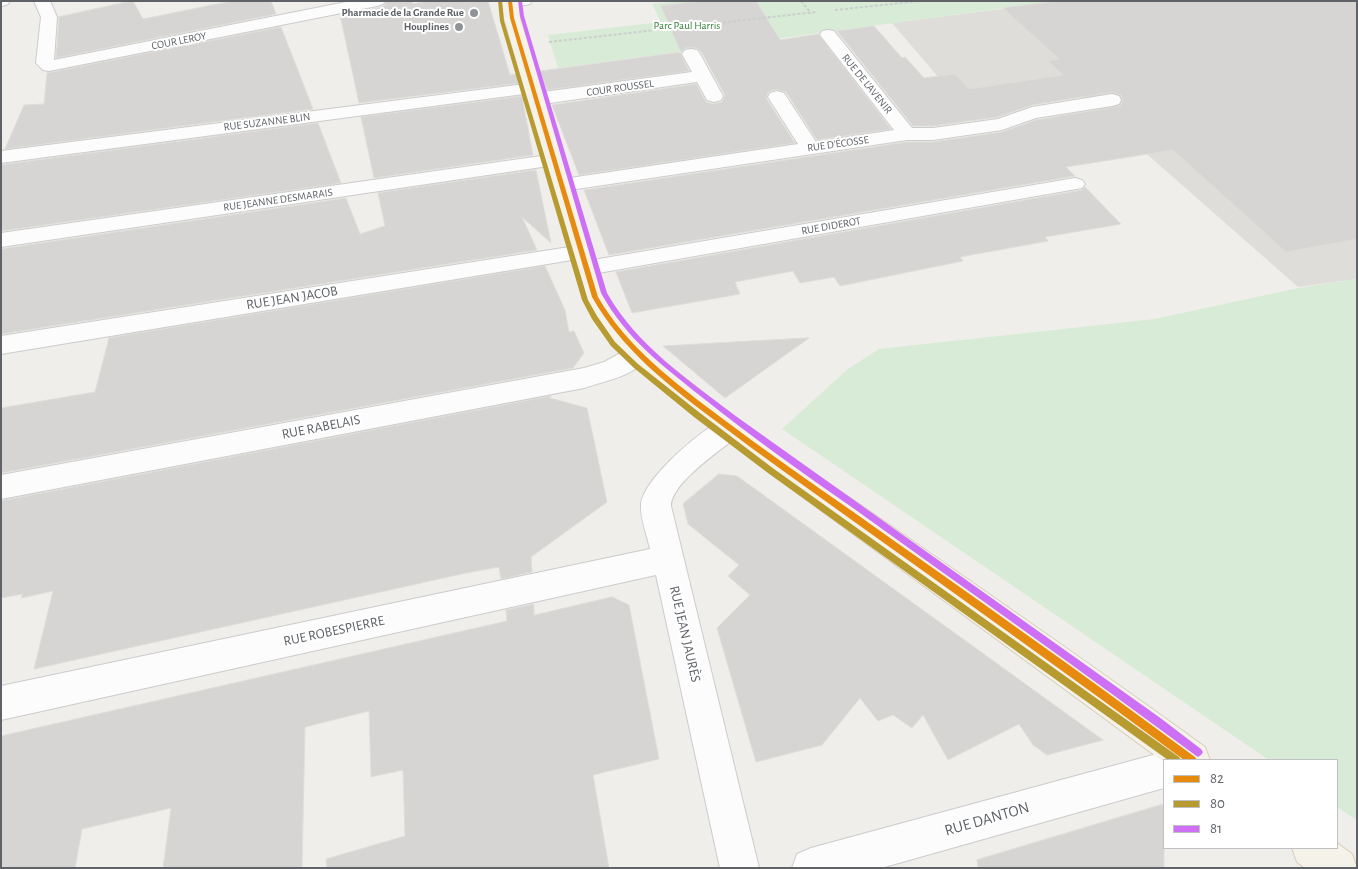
<!DOCTYPE html>
<html>
<head>
<meta charset="utf-8">
<style>
  body { margin:0 }
  #map { position:relative; width:1358px; height:869px; overflow:hidden; background:#efeeea; font-family:"Alegreya Sans",sans-serif }
  canvas { display:block }
  .frame { position:absolute; inset:0; border:2px solid #5f6368; pointer-events:none }
  .legend { position:absolute; left:1163px; top:759px; width:175px; height:90px; box-sizing:border-box; background:#fff; border:1px solid #bfc1c3; margin:0; padding:6px 9px; list-style:none; font-size:15px; color:#5f6368 }
  .legend li { display:flex; align-items:center; gap:10px; height:25px }
  .legend b { width:25px; border:1px solid #bfc1c3 }
</style>
</head>
<body>
<div id="map">
<canvas width="1358" height="869"></canvas>
<div class="frame"></div>
<ul class="legend">
<li><b style="height:6px;background:#e78b10"></b>82</li>
<li><b style="height:6px;background:#b79b31"></b>80</li>
<li><b style="height:6px;background:#ce70f6"></b>81</li>
</ul>
</div>
<script>
const ctx = document.querySelector('canvas').getContext('2d');
ctx.lineJoin = 'round';
function fillPath(path, color) { ctx.fillStyle = color; ctx.fill(path, 'evenodd'); }
function stroke(path, color, width, dash) { ctx.strokeStyle = color; ctx.lineWidth = width; ctx.lineCap = dash ? 'butt' : 'round'; ctx.setLineDash(dash || []); ctx.stroke(path); }
function label(font, color, halo, rows, align = 'center') {
  ctx.font = font + ' "Alegreya Sans",sans-serif'; ctx.lineWidth = 4; ctx.setLineDash([]); ctx.textBaseline = 'middle'; ctx.strokeStyle = halo; ctx.fillStyle = color; for (const [text, x, y, turn = 0] of rows) {
    ctx.save(); ctx.translate(x, y); ctx.rotate((+turn || 0) * Math.PI / 180); ctx.textAlign = isNaN(turn) ? turn : align; if (halo) ctx.strokeText(text, 0, 0); ctx.fillText(text, 0, 0); ctx.restore();
  }
}
fillPath(new Path2D(`
  M1065,1H1357V279L1298,287L1082,97L968,112L892,23Z`), '#dfddda');
fillPath(new Path2D(`
  M681,1H1058L558,68L548,35L661,22L652,4Z
  M1357,279V820L1337,807V760H1269L782,429L848,369L879,349L1155,319L1298,288Z`), '#d8ebd6');
const building = new Path2D(`
  M131,1H133L143,19L232,1H271L276,14L56,58L59,17Z
  M387,1H411L413,4L427,1H488L510,75L518,74L520,83L359,103L340,15L378,8L384,6Z
  M703,1H756L780,40L818,34L891,129L817,140L786,92L776,89L768,92L766,98L795,143L579,175L552,105L696,84L706,102L713,104L722,102L725,95L702,53L697,48L691,47L685,48L680,53L689,71L547,90L540,71L681,52L661,6Z
  M1058,1H1357V239L1286,252L1173,150L1066,167L1075,176L609,255L584,190L907,142H933L1002,132L1036,120L1120,106L1123,101L1121,95L1112,92L1032,105L998,117L933,126H913L837,31L874,26L902,58L905,57L924,78L955,74L969,89L1063,75L1048,61L1059,59L1003,8Z
  M281,27L313,109L5,149L24,105L44,104L47,73Z
  M524,96L526,101L523,102L533,155L374,178L361,117Z
  M318,123L341,183L1,231V165Z
  M536,170L551,243L522,217L537,250L1,334V249L346,198L360,234L385,226L378,193Z
  M1085,187L1121,224L1045,237L1048,241L960,257L963,261L840,286L834,277L800,283L793,271L735,282L740,294L632,313L616,272L1082,190Z
  M545,266L565,310L569,332L574,331L584,353L573,368L1,473V408L95,392L109,338Z
  M809,338L725,398L663,346L750,341Z
  M551,396L550,398L587,408L607,502L531,557L532,572L501,579L499,567L466,573L34,669L53,591L21,598L23,594L1,598V501Z
  M719,474L737,476L1103,740L1047,755L1033,745L1019,724L948,760L923,715L912,728L893,715L878,721L860,698L822,745L756,762L717,628L750,595L728,576L739,565L688,524L683,504Z
  M612,597L629,605L659,759L593,775L609,868H327L326,859L405,836L403,770L371,777L369,711L305,727L302,868H163L171,808L82,829L75,868H1V736L507,621L506,610L534,604V615Z
  M1164,804V868H978L977,860Z`);
fillPath(building, '#d6d5d3');
stroke(building, '#deddd9', 1);
const minor = new Path2D(`
  M1,1H10L8,4L2,6Z
  M34,1H50L57,17L54,60L351,1H385L383,4L377,6L49,71L43,70L36,63L41,17Z
  M504,1H532L530,4L511,8L505,6L503,3Z
  M828,30L834,31L912,128H933L998,119L1032,107L1112,94L1119,96L1121,100L1119,104L1112,106L1036,118L1002,130L933,140H907L563,191L556,189L553,185L556,181L563,179L798,144L768,97L770,93L777,91L784,93L816,142L894,130L820,35L822,31Z
  M691,49L697,50L700,54L723,96L721,100L714,102L707,100L697,82L536,105L529,103L527,99L529,95L536,93L692,72L682,54L685,50Z
  M533,83L539,84L542,88L539,92L1,163V151Z
  M555,154L562,156L565,160L562,164L1,247V233Z
  M1075,178L1082,180L1085,184L1082,188L587,275L579,273L575,268L579,263L587,261Z
  M582,245L590,247L593,252L590,257L1,354V336Z
  M637,346L646,349L650,355C638,375 605,381 584,388L1,499V475L584,368L604,362L628,349Z
  M729,417L739,421L743,428L739,435C721,450 671,483 671,506L759,868H720L656,575L1,720V686L650,549C647,535 640,518 641,504C644,478 705,425 729,417Z
  M1164,752L1177,757L1178,760H1164V788L881,868H792L797,854L811,848Z`);
const major = new Path2D(`
  M502,1H518L520,18L607,297C627,336 663,361 696,387C749,429 804,467 859,504C975,584 1091,664 1205,747L1210,760L1164,762L766,470L693,414L634,365L612,343L594,317L583,297L504,18Z
  M1337,843L1352,854L1357,868H1305L1297,862L1292,848H1337Z`);
stroke(minor, '#cbcccc', 2);
stroke(major, '#d7ceb8', 2);
stroke(new Path2D(`
  M801,1L811,13
  M835,10L920,1
  M549,42L816,12`), '#cacfcc', 2, [3, 2]);
fillPath(minor, '#fdfcfc');
fillPath(major, '#f4f2e9');
fillPath(new Path2D(`
  M508,1H512L514,18L598,297C627,347 674,382 719,416C763,449 807,480 852,511C967,592 1082,673 1195,757L1197,760H1184C1073,678 961,598 849,518C805,486 760,455 717,422C669,386 622,350 592,297L510,18Z`), '#e78b10');
fillPath(new Path2D(`
  M498,1L502,2L504,21L588,300L597,316L615,342L638,364L700,413L774,469L1179,757L1181,760H1168L768,473L694,417L634,368L611,346L592,319L582,300L500,21Z`), '#b79b31');
fillPath(new Path2D(`
  M518,1H522L524,16L607,293C637,346 690,381 737,417L1159,717L1201,749L1203,752L1201,755L1198,757L1195,755C1082,671 967,590 853,508C802,473 752,437 703,398C662,365 627,340 601,293L520,16Z`), '#ce70f6');
for (const [x, y, r, color] of [
  [474,13,5,"#919496"],
  [459,27,5,"#919496"]
]) { const dot = new Path2D(); dot.arc(x, y, r, 0, 2 * Math.PI); ctx.fillStyle = color; ctx.fill(dot); stroke(dot, '#fff', 2); }
label('bold 11px', '#5f6368', '#fff', [
  ["Pharmacie de la Grande Rue",464,13],
  ["Houplines",449,27]
], 'right');
label('11px', '#348238', '#fff', [
  ["Parc Paul Harris",687,26]
]);
label('11px', '#5f6368', '#fff', [
  ["COUR LEROY",179,41,-11],
  ["RUE DE L'AVENIR",867,84,51],
  ["COUR ROUSSEL",620,88,-8],
  ["RUE SUZANNE BLIN",267,122,-7],
  ["RUE D'ÉCOSSE",838,144,-8],
  ["RUE JEANNE DESMARAIS",278,200,-8],
  ["RUE DIDEROT",831,226,-10]
]);
label('14px', '#5f6368', '#fff', [
  ["RUE JEAN JACOB",292,298,-9],
  ["RUE RABELAIS",321,427,-11],
  ["RUE ROBESPIERRE",334,631,-12],
  ["RUE JEAN JAURÈS",685,634,77]
]);
label('16px', '#5f6368', '#fff', [
  ["RUE DANTON",987,819,-16]
]);
</script>
</body>
</html>
